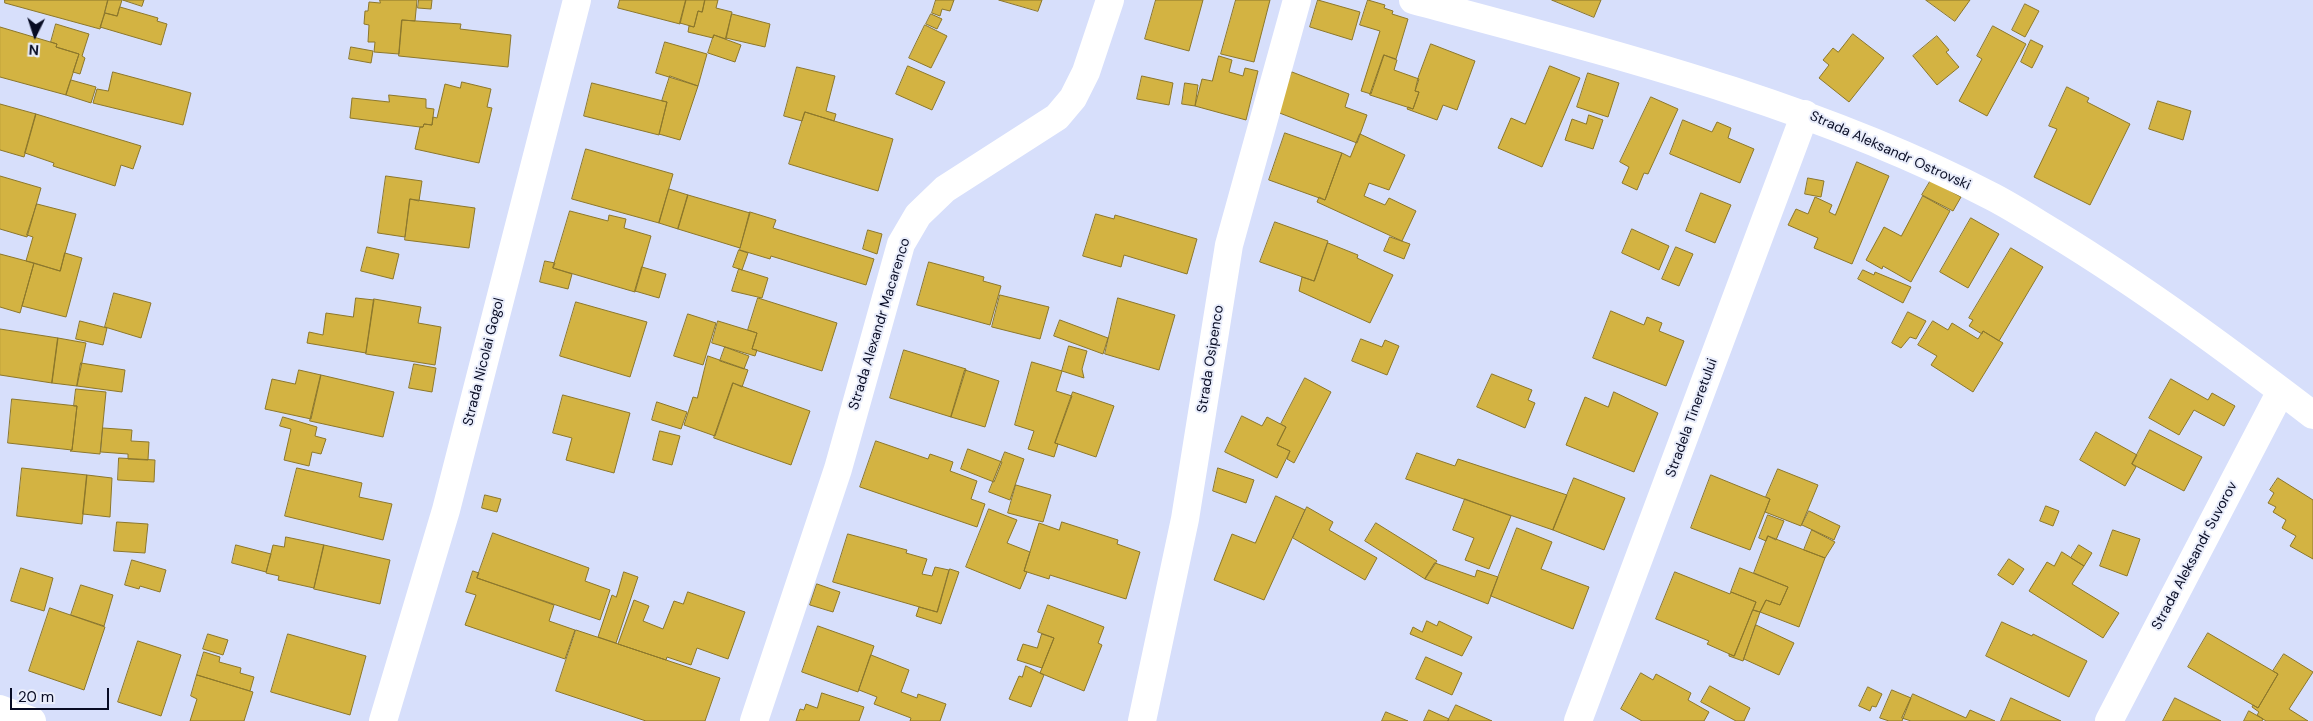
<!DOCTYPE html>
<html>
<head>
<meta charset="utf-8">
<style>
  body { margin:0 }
  #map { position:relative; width:2313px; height:721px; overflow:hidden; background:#d7dffb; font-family:"DM Sans",sans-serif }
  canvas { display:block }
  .north { position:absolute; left:10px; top:10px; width:50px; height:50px; -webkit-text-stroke:4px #e9edfb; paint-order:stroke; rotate:184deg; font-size:14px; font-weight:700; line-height:20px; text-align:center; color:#080c24 }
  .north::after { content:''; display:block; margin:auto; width:18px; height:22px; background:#080c24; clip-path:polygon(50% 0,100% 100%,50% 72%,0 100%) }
  .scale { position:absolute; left:10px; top:688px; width:99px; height:22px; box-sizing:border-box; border:2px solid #080c24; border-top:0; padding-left:6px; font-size:15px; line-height:18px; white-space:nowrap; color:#080c24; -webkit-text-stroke:4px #e9edfb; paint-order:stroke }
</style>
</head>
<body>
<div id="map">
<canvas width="2313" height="721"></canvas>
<div class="north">N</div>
<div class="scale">20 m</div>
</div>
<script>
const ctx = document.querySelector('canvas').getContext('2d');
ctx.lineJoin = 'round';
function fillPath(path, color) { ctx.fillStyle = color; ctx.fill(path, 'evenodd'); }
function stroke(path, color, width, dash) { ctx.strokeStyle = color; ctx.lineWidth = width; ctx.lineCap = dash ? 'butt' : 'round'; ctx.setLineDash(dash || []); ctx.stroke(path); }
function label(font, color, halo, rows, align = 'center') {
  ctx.font = font + ' "DM Sans",sans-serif'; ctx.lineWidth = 4; ctx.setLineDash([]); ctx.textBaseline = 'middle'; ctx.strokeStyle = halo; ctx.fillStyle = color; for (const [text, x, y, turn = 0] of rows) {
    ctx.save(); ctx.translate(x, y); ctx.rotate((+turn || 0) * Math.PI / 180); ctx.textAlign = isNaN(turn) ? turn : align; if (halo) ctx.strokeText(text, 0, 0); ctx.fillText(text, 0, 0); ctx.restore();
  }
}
const building = new Path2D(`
  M5,0H108L100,29L5,3Z
  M108,0H122L117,16L105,13Z
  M123,0H144L142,6Z
  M380,0H417L415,21L402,20L399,54L374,52L375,42H368L369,25L364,24L365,11H368L369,2L380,3Z
  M419,0H432L431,9L418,8Z
  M620,0H686L680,24L618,8Z
  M686,0H705L702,12L698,11L694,27L680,23Z
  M705,0H718L716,8L732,12L726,39L714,35L713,38L688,32L689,26L694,27L698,11L702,12Z
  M936,0H954L950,11L942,9L940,16L932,13Z
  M999,0H1042L1038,11Z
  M1156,0H1203L1189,51L1145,39Z
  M1236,0H1270L1254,62L1221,54Z
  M1318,0L1360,12L1352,40L1310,27Z
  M1368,0L1385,5L1384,8L1393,11L1392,14L1408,19L1396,59L1384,55L1371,94L1361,91L1380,31L1360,25Z
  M1552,0H1601L1594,17Z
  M1926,0H1970L1955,21Z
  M2025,4L2039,11L2025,37L2012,30Z
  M120,7L158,18L157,21L167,24L161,45L100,27L105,13L117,16Z
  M732,14L770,24L765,47L726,38Z
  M931,14L942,19L937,29L926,24Z
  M402,20L461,24L460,29L511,35L508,67L399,56Z
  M56,24L89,34L82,56L85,58L80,74L73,72L79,54L56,47L57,44L51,42Z
  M925,25L947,36L931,68L909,58Z
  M1993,26L2026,44L1987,116L1959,101L1982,59L1977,56Z
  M0,27L57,44L56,47L79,54L66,95L0,77Z
  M1853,34L1884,58L1849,102L1819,78L1829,65L1823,60L1833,48L1838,52Z
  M714,35L741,45L735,62L708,53Z
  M1937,36L1949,50L1946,52L1959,67L1937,85L1913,56Z
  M2031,40L2043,46L2032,68L2021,62Z
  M665,42L707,54L698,86L656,73Z
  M1431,44L1475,61L1457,110L1443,105L1437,120L1407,109L1408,107L1413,109L1419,92L1415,91L1418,78Z
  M351,47L373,51L371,63L349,59Z
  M1384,55L1397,60L1394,70L1419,79L1415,91L1419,92L1413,109L1370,95Z
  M1219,56L1232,60L1229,72L1243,76L1245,68L1258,71L1246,120L1195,106L1202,79L1212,81Z
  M908,66L945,82L932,110L896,94Z
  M1550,66L1580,78L1542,167L1498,148L1511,118L1525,124Z
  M797,67L835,76L826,111L836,114L834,121L805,112L802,121L784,116Z
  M113,72L191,93L183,125L93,103L97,89L108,91Z
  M1292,72L1349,94L1345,107L1367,115L1357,143L1277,112Z
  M1588,73L1619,83L1608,117L1577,107Z
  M670,76L698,86L680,140L659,134L667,102L662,101Z
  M1142,76L1173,83L1169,105L1137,99Z
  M71,80L96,87L91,103L66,95Z
  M462,82L491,89L487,107L492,108L479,163L415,149L420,127H423L424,124L432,125L433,117L437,118L445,84L460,88Z
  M592,83L667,102L659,135L584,116Z
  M1185,83L1198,85L1195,106L1182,104Z
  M2067,87L2089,98L2087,102L2130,124L2090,205L2034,177L2057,129L2049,126Z
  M389,95L426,99V108L434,109L432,125L424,124L423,127H420L350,118L352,98L389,102Z
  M1651,97L1678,109L1648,174L1644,173L1637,190L1622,183L1629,167L1620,162Z
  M2158,101L2191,111L2183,140L2149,129Z
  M0,104L36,114L24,157L0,150Z
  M805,112L893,139L878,191L789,164Z
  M36,114L141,146L133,169L121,165L115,186L53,166L54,163L25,153Z
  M1589,115L1603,120L1593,149L1565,140L1572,119L1586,124Z
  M1683,120L1712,132L1717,122L1731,128L1728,138L1754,149L1740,183L1670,154Z
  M1285,133L1342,153L1325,200L1269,180Z
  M1360,134L1405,155L1389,190L1369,183L1364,196L1385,205L1389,198L1416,211L1402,241L1317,202L1319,197L1325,200L1342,153L1350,157Z
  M586,149L673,174L659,223L572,199Z
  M1857,162L1889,176L1852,264L1814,248L1818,238L1788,225L1796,209L1808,214L1815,197L1832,205L1829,212L1835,215Z
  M0,176L41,188L27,237L0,229Z
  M386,176L422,181L419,201L410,199L405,237L378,233Z
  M1808,178L1824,181L1821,197L1805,194Z
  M1931,180L1961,197L1953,211L1922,195Z
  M669,189L688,195L678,229L659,223Z
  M1701,193L1731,205L1715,243L1686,231Z
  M688,195L750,213L740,248L678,229Z
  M1923,196L1950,211L1911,282L1883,266L1882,269L1866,260L1884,227L1901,236Z
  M410,199L475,208L469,248L405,240Z
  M37,204L76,214L60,271L26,261L33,237L27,235Z
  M570,211L608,221L609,215L626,219L624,228L651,236L635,292L553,268Z
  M750,212L776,220L773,228L874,259L866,285L771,256L770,259L740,250Z
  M1096,214L1114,219L1115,215L1197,239L1187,274L1124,255L1121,267L1083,256Z
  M1971,218L1999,234L1968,288L1940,272Z
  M1275,222L1328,241L1314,281L1260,262Z
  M1632,229L1669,246L1659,270L1622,253Z
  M868,230L882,234L877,254L863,249Z
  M1390,237L1410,244L1404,259L1384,251Z
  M1328,243L1358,255L1357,258L1393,275L1370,323L1299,291L1302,277L1314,281Z
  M367,247L399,254L393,279L361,271Z
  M1676,247L1693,254L1679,286L1662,279Z
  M2011,248L2043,267L1999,341L1983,331L1982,334L1969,326L1973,320L1969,318Z
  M739,250L748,253L742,270L733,267Z
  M65,253L82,258L66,317L22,306L34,263L60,271Z
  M0,254L34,263L20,313L0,307Z
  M545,261L555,263L553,268L572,274L568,289L540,282Z
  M929,262L984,277L983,281L1001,286L990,325L917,305Z
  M642,267L666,274L659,298L635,291Z
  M739,269L768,278L762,298L732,291Z
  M1863,270L1874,275L1875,272L1911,287L1903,303L1858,279Z
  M114,293L151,303L141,338L105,327Z
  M1000,295L1049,307L1040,339L992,327Z
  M356,298L374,300L366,353L307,343L309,332L323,335L326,313L353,317Z
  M758,298L837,323L822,371L752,349L757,333L748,330Z
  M1118,298L1175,315L1159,370L1105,354Z
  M374,299L421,307L418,323L441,327L435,365L366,354Z
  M576,302L647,322L630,377L560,356Z
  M1611,311L1644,325L1647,317L1662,323L1659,331L1684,341L1666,386L1593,358Z
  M1908,312L1926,321L1916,339L1910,337L1901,348L1892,343Z
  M688,314L716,323L703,365L674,356Z
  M1060,320L1108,338L1103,354L1054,336Z
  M80,321L107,328L103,345L76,339Z
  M718,321L757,333L752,349L757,350L755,356L712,343Z
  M1933,321L1948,330L1952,323L1978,339L1983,331L2003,343L1973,392L1931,365L1937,356L1918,345Z
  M0,329L58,338L52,383L0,375Z
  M58,338L86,343L77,386L52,383Z
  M1361,339L1382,347L1385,340L1399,346L1387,375L1352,361Z
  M1069,346L1087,351L1082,369L1084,378L1062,371Z
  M725,347L749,356L744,369L720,361Z
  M904,350L966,369L951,417L890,398Z
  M708,356L748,370L742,387L733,383L715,436L684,425L693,397L697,398Z
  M1032,362L1062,371L1056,391L1072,396L1055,443L1058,444L1054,457L1028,449L1034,431L1015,425Z
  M81,363L125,370L122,392L77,386Z
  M414,364L436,368L432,392L409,388Z
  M299,370L321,375L311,419L265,409L272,379L295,384Z
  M965,370L999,381L985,427L951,417Z
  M1492,374L1532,390L1528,400L1535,403L1525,428L1477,407Z
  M321,375L394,392L383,437L310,421Z
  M1305,378L1331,392L1294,463L1287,459L1290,451L1277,445L1286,427L1281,424Z
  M2171,379L2208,400L2212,393L2235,406L2224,426L2194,410L2179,435L2149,418Z
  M733,383L810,411L791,465L714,438Z
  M76,389L106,392L100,454L70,451L72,450L77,406H74Z
  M1073,392L1114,406L1096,457L1055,443Z
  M1614,392L1658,413L1634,472L1566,445L1585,397L1608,407Z
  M563,395L630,413L614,473L566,460L572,438L553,433Z
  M12,399L77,406L72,450L8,443Z
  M657,402L687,412L681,429L652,420Z
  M1242,416L1262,426L1267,417L1286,427L1277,445L1290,451L1277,478L1225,452Z
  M283,417L317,427L315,436L326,439L321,454L312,452L309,466L284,460L291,429L280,426Z
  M103,428L132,430L131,441L149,442L148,460L128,459V454L101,452Z
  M2150,430L2202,457L2184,491L2132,464Z
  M660,431L680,436L672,465L653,460Z
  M2096,432L2137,455L2132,464L2136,467L2125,486L2080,460Z
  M876,441L928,459L930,454L953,462L950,471L977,481L971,499L985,504L977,527L860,487Z
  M968,449L1002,462L994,482L961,469Z
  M1005,452L1024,459L1010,500L989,492Z
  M1417,453L1455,466L1458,459L1567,495L1553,530L1406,479Z
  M119,458L155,460L154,482L118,480Z
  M22,468L87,475L82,524L17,516Z
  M297,468L362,483L359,497L392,504L383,540L285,516Z
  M1218,468L1254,480L1246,503L1213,491Z
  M1778,469L1818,485L1801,526L1765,512L1770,499L1766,497Z
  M87,475L112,478L110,517L83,514Z
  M1711,475L1770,499L1750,550L1691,528Z
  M1574,478L1625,498L1604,550L1553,530Z
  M2278,478L2313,500V559L2290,546L2296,536L2282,528L2286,520L2273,512L2276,507L2268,503L2274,493L2270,490Z
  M1016,485L1051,495L1043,522L1008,513Z
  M485,495L501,499L497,512L482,508Z
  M1276,496L1305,510L1264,600L1214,580L1232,534L1255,543Z
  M1465,499L1511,516L1489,569L1465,560L1474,538L1453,530Z
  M2046,506L2059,511L2053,526L2040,521Z
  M1307,507L1333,522L1329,530L1377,558L1365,580L1293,538Z
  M989,509L1017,520L1007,543L1030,552L1024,571L1027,572L1020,589L966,567Z
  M1809,511L1840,526L1834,540L1802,525Z
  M1768,515L1784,521L1776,540L1768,536L1766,541L1759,538Z
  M117,522L148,524L145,553L114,551Z
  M1062,522L1118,540L1117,544L1140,552L1126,599L1050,575L1049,579L1024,571L1039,523L1059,530Z
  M1376,523L1437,561L1425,579L1365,541Z
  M1517,528L1552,542L1541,569L1589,587L1573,629L1491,596Z
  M1812,530L1835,542L1825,558L1804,550Z
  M2113,530L2140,539L2127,576L2100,566Z
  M493,533L589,568L585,581L610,590L600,620L477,578Z
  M848,534L907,550L906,553L927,559L922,574L932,576L935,567L949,570L937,612L833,582Z
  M1768,536L1825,558L1799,627L1760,612L1766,600L1780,605L1788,587L1754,573Z
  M286,537L324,545L314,588L278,580L279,576L266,573L273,545L284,547Z
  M236,545L271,554L266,572L232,563Z
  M324,545L390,560L380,604L314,589Z
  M2079,545L2092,553L2084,566L2071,558Z
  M2062,552L2084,566L2072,584L2119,613L2103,638L2029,591L2047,562L2054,566Z
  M2009,559L2024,569L2013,585L1998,575Z
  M132,560L166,570L160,592L140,586L139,589L125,585Z
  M1435,563L1475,577L1477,570L1498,577L1488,604L1425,579Z
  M21,568L53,578L44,611L11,601Z
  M1740,568L1788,587L1780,605L1766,600L1760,612L1753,610L1756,602L1731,592Z
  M950,569L959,572L941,624L916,616L919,607L937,612Z
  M473,571L479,573L477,578L554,605L549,621L575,630L565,659L465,625L476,595L466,592Z
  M624,572L638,577L616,643L598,637L612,595L616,597Z
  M1675,572L1730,594L1731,592L1756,602L1734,656L1707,644L1709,641L1656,619Z
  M817,584L840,592L833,612L810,605Z
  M81,585L113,595L104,626L71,615Z
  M688,592L745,612L728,659L697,648L691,665L667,657L666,660L618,644L634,600L649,606L643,621L663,629L674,601L683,604Z
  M1048,605L1104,627L1098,643L1102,645L1084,691L1040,673L1054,638L1038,632Z
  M50,608L105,627L84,690L29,671Z
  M1753,610L1760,612L1743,661L1729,656V654L1734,656Z
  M1427,621L1437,626L1439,621L1472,637L1462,656L1410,634L1413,627L1422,632Z
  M2002,622L2032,636L2033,634L2087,661L2069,697L1986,656Z
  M1756,625L1794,643L1779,675L1744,659Z
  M818,626L874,646L858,692L802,672Z
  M576,630L720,678L705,721H646L556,691Z
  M2208,633L2278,674L2258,708L2188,667Z
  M208,634L228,640L223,655L203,649Z
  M288,634L366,656L350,715L271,692Z
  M1042,634L1054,638L1042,668L1017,660L1023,644L1037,648Z
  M138,641L181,655L161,716L118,702Z
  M204,652L220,657L219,662L241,668L240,673L254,677L250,691L197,675Z
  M2284,654L2313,672L2289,709L2308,721H2266L2257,715L2259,712L2252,707L2253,705L2258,708L2278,674L2273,671Z
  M871,655L909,670L901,692L917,698L918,694L946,704L940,721H910L911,718L874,704L877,697L859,690Z
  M1426,657L1462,673L1452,695L1416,679Z
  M1026,666L1044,675L1031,707L1009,699L1019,676L1022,677Z
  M1641,673L1653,680L1656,674L1691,693L1688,700L1709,712L1704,721H1642L1621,709Z
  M197,675L253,692L244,721H190L197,699L191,696Z
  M1710,686L1750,708L1744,721H1736L1701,702Z
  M1868,687L1882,694L1876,707L1872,706L1870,711L1859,706Z
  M1892,690L1911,698L1902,721H1889L1880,718Z
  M822,693L864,707L859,721H796L800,709L804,710L806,704L817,708Z
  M1913,694L1966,718L1970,710L1995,721H1911L1902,718Z
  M2011,698L2061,721H2001Z
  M2175,698L2221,721H2163Z
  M1456,705L1492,721H1448Z
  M1429,710L1449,719L1448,721H1424Z
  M2249,711L2263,719L2262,721H2244Z
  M1386,712L1408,721H1382Z`);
fillPath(building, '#d3b342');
stroke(building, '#8c772b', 1);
stroke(new Path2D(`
  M1413,0C1610,53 1812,103 1993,197C2014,208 2034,221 2054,233C2144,288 2229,351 2313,415
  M0,709L32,721
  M383,721L446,510L577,0
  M754,721L838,469L901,244L918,215L945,189L1057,117L1073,98L1086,72L1110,0
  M1142,721L1185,519L1229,245L1297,0
  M1578,721L1805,114
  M2109,721L2281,391`), '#fff', 28);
label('14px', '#080c24', '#e9edfb', [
  ["Strada Aleksandr Ostrovski",1890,151,24],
  ["Strada Alexandr Macarenco",880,324,-73],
  ["Strada Osipenco",1211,359,-81],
  ["Strada Nicolai Gogol",484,362,-76],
  ["Stradela Tineretului",1692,418,-70],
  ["Strada Aleksandr Suvorov",2195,556,-62]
]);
</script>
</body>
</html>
